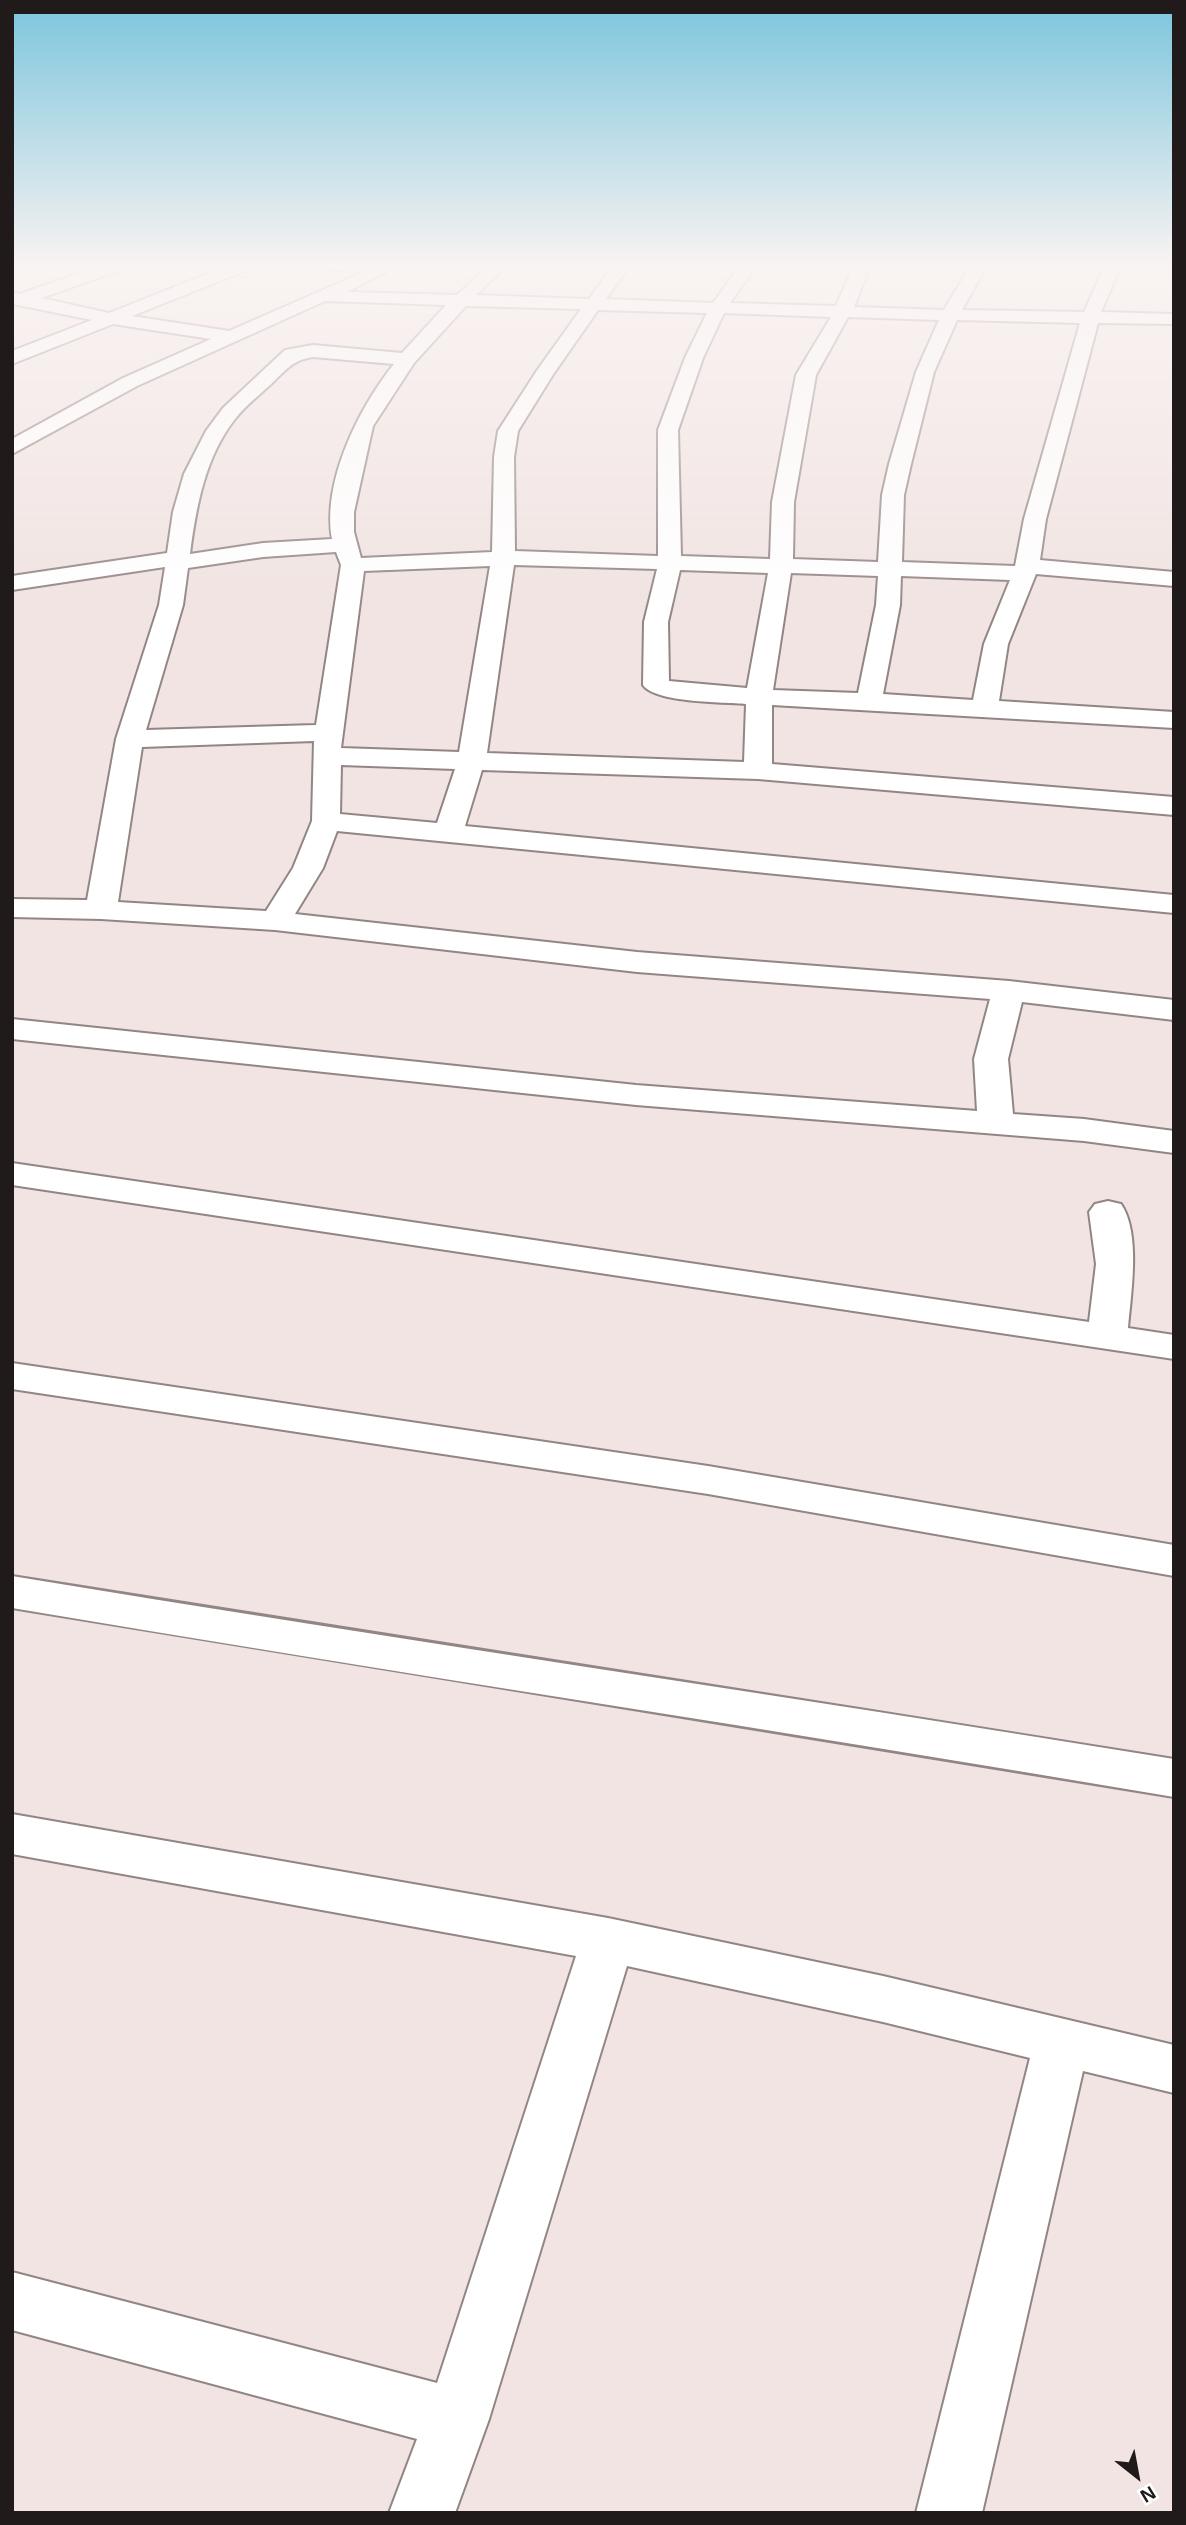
<!DOCTYPE html>
<html>
<head>
<meta charset="utf-8">
<style>
  body { margin:0 }
  #map { position:relative; width:1186px; height:2525px; overflow:hidden; background:#f1e4e2; font-family:Arial,sans-serif }
  canvas { display:block }
  .frame { position:absolute; inset:0; border:14px solid #201b1a; pointer-events:none }
  .north { position:absolute; left:1102px; top:2441px; width:70px; height:70px; -webkit-text-stroke:5px #fff; paint-order:stroke; rotate:149deg; font-size:19px; font-weight:700; line-height:28px; text-align:center; color:#201b1a }
  .north::after { content:''; display:block; margin:auto; width:24px; height:32px; background:#201b1a; clip-path:polygon(50% 0,100% 100%,50% 72%,0 100%) }
</style>
</head>
<body>
<div id="map">
<canvas width="1186" height="2525"></canvas>
<div class="frame"></div>
<div class="north">N</div>
</div>
<script>
const ctx = document.querySelector('canvas').getContext('2d');
ctx.lineJoin = 'round';
function stroke(path, color, width, dash) { ctx.strokeStyle = color; ctx.lineWidth = width; ctx.lineCap = dash ? 'butt' : 'round'; ctx.setLineDash(dash || []); ctx.stroke(path); }
function fillPath(path, color) { ctx.fillStyle = color; ctx.fill(path, 'evenodd'); }
const street = new Path2D(`
  M108,263H131L129,267L41,298L109,313L235,263H257L255,267L132,316L229,331L364,272L307,268L299,263H374L387,271L347,292L457,295L492,263H509L476,295L589,299L615,263H631L606,299L713,303L742,263H758L730,303L836,306L855,263H871L854,307L944,310L972,263H988L962,310L1084,312L1106,263H1122L1101,312L1174,314V324L1098,323L1046,519L1040,560L1174,572V586L1036,574L1008,644L999,701L1174,712V728L772,705V764L1174,797V815L758,779L482,770L465,826L1174,895V913L337,831L323,868L295,914L637,952L1009,981L1174,1000V1020L1022,1002L1008,1059L1013,1114L1084,1119L1174,1131V1153L1084,1141L636,1105L12,1039V1019L636,1085L977,1111L974,1059L990,999L637,972L275,930L101,919L12,917V899L87,900L116,739L159,605L165,567L12,590V576L167,553L173,512L184,474L206,431L223,408L285,350L313,345L402,353L446,305L325,301L137,386L12,454V439L123,378L211,339L113,324L12,364V351L92,320L13,304L12,292L20,294ZM466,306L581,309L536,372L498,431L494,457L492,552L361,558L354,532V512L373,426L414,363ZM598,310L707,313L685,358L658,430V556L515,551L514,457L518,431L554,373ZM724,313L831,317L796,375L772,502L770,559L681,556L678,430L703,358ZM848,317L939,320L916,372L889,464L882,495L878,562L793,559L794,502L816,375ZM957,320L1080,323L1024,519L1015,566L902,562L904,495L911,464L934,372ZM313,357L394,364C359,408 322,481 332,539L263,543L190,554C196,507 205,457 235,419C245,406 258,396 270,385C285,371 292,360 313,357ZM336,552L341,565L316,725L146,730L183,605L188,568L263,557ZM514,565L657,569L644,622L643,685C656,703 723,702 746,704L744,762L487,753ZM490,566L459,752L341,748L364,571ZM680,570L768,573L747,688L669,681L668,622ZM791,573L878,576L876,605L858,693L773,690ZM901,576L1010,580L984,644L973,700L883,694L900,605ZM314,741L312,821L293,868L266,911L118,902L142,747ZM341,765L455,769L437,823L340,814Z
  M12,1163L1089,1322L1096,1264L1089,1212L1095,1204L1108,1201L1121,1204C1141,1233 1131,1294 1128,1328L1174,1335V1359L12,1185Z
  M12,1363L708,1466L1174,1545V1576L708,1494L12,1389Z
  M12,1576C399,1640 787,1696 1174,1759V1797C787,1731 399,1674 12,1608Z
  M12,1814L608,1918L883,1976L1174,2045V2093L1083,2071L982,2513H916L1030,2058L883,2022L627,1966L489,2419L455,2513H389L417,2439L12,2330V2272L437,2383L576,1956L12,1854Z`);
stroke(street, '#928684', 4);
fillPath(street, '#fff');
const sky = ctx.createLinearGradient(0, 0, 0, 616);
sky.addColorStop(0, '#7bc5dd');
sky.addColorStop(0.43, '#f9f3f2');
sky.addColorStop(1, '#f9f3f200');
ctx.fillStyle = sky;
ctx.fillRect(0, 0, 1186, 616);
</script>
</body>
</html>
